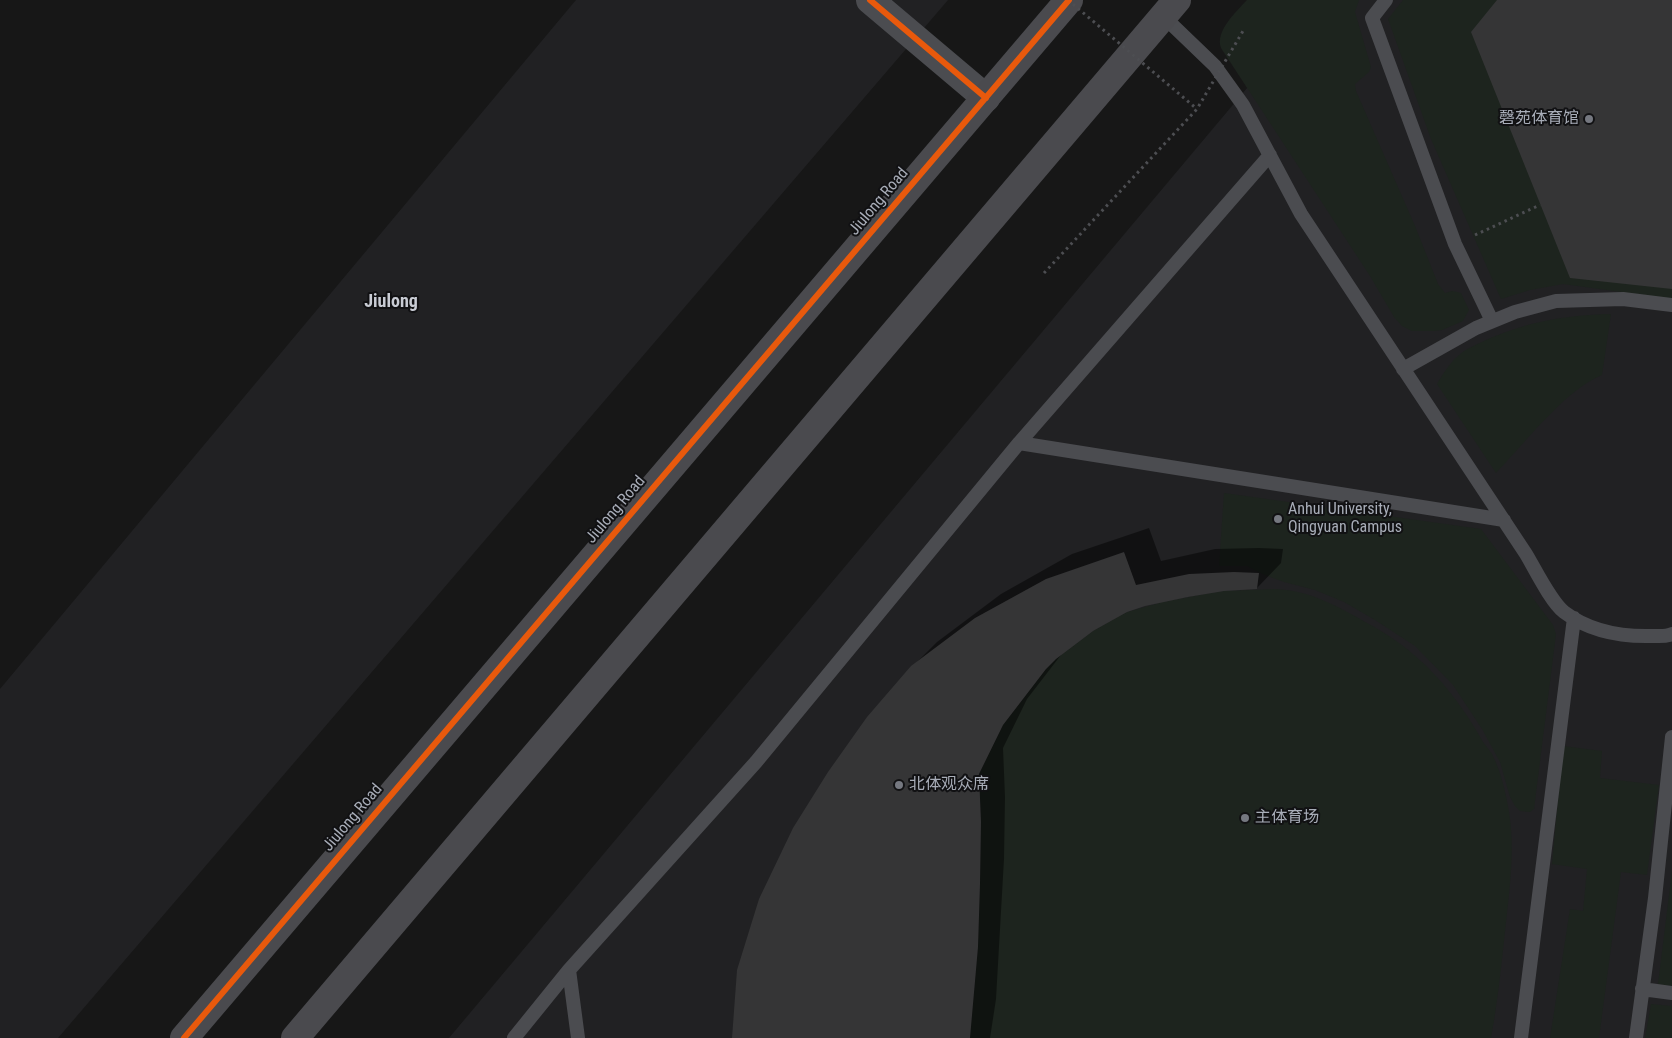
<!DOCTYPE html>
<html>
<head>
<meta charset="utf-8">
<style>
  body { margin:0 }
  canvas { display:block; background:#171717 }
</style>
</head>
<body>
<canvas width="1672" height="1038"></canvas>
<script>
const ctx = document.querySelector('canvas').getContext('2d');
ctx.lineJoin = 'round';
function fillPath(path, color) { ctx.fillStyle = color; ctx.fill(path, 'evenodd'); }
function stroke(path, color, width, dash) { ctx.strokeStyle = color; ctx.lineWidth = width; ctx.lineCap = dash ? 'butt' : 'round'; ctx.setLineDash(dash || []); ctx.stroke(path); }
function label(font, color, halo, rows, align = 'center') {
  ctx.font = font + ' "Roboto Condensed","Noto Sans SC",sans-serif'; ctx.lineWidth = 4; ctx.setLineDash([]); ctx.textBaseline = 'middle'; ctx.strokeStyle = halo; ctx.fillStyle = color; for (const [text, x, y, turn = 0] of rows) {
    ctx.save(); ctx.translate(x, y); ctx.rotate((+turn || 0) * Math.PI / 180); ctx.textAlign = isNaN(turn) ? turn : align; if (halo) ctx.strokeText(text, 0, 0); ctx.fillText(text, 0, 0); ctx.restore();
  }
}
fillPath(new Path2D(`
  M576,0H948L58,1038H0V689Z
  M1321,0H1672V1038H449Z`), '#212123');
fillPath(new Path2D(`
  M1247,0H1359L1355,12L1371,67L1369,72L1355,84L1356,91L1415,226L1438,284L1445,293L1452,291L1461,293L1469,310L1463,321L1442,330L1434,331H1412L1402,326L1394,317L1370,276L1221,48C1215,31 1236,12 1247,0Z
  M1403,0H1672V299L1563,284L1530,290L1501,299L1431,139L1388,19Z
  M1611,314L1602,375C1565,390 1525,443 1496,473L1437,384C1443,374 1449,364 1458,356C1465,349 1476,345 1484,341C1526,322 1565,315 1611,314Z
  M1224,493L1481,529L1553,625L1556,634L1534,809L1530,812L1520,811L1515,806L1510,797L1500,762L1482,729L1453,685L1415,646L1375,620L1344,602L1315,590L1284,582L1265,575L1247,566H1219Z
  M1275,589C1312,590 1344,610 1376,628C1423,655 1457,695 1483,742C1486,746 1489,750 1492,754C1501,771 1506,794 1509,812C1515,848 1510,886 1506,922C1502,960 1498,1000 1491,1038H970L978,947L980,884L981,822L979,774L1003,725L1046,669L1056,659L1093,631L1127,612L1163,602L1205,594L1224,591Z
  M1563,746L1602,751L1600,778L1659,785L1647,875L1621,872L1599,1038H1550L1570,909L1583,911L1587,869L1552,864Z
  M1672,871V986L1658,984Z
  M1651,1004L1672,1006V1038H1645Z`), '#1d241e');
fillPath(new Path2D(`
  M1149,528L1161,561L1215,549L1259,548L1283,549L1281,563L1257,588L1224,590L1144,605L1127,611L1082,637L1064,651L1027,699L1003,748L1005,797L1004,859L996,999L990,1038H733L912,667L937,642L1001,594L1072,554Z`), '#0007');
fillPath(new Path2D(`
  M1497,0H1672V289L1570,278L1471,32Z
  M1124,552L1136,585L1189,574L1234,572L1259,573L1257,589L1224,591L1188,597L1145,606L1127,612L1093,631L1056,659L1046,669L1003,725L979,774L981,822L980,884L978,947L970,1038H732L737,970L759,899L793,828L828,772L867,717L911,666L975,618L1046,579Z`), '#353536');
stroke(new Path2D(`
  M1475,235L1540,205`), '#4d4e52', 3, [2.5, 4]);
stroke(new Path2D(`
  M1386,0L1372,18L1455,244L1492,321
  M1163,16L1215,66L1243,105L1301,214L1526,554C1535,569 1551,602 1564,612C1589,631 1622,637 1653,636C1659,636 1666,637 1672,634
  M1270,155L1019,443L1504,520
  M1403,369L1476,328L1515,312L1556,301L1623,299L1672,305
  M569,970L578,1038
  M1642,989L1672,993
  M514,1038L569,970L756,762L1019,443
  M1521,1038L1574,618
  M1636,1038L1655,898L1672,737`), '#4b4c50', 14);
stroke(new Path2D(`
  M870,0L986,98`), '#4b4c50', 28);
stroke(new Path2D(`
  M184,1038L1069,0
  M295,1038L1177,0`), '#4a4a4e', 28);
stroke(new Path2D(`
  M1068,0L1197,109
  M1044,273L1197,109L1243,31`), '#4d4e52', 3, [2.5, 4]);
stroke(new Path2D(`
  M870,0L986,98
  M184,1038L1069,0`), '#e8590c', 6);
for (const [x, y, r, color] of [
  [1589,119,5,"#757880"],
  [1278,519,5,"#757880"],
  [899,785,5,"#757880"],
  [1245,818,5,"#757880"]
]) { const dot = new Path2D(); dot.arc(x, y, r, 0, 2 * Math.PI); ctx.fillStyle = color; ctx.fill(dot); stroke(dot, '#111113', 2); }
label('16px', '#a8adb8', '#111113', [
  ["磬苑体育馆",1579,119,"right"],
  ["Anhui University,",1288,510],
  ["Qingyuan Campus",1288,528],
  ["北体观众席",909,785],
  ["主体育场",1255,818]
], 'left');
label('16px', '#a8adb8', '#111113', [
  ["Jiulong Road",879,202,-50],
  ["Jiulong Road",616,510,-50],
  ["Jiulong Road",353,818,-50]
]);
label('bold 18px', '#c9ccd4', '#111113', [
  ["Jiulong",391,302]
]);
</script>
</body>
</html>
